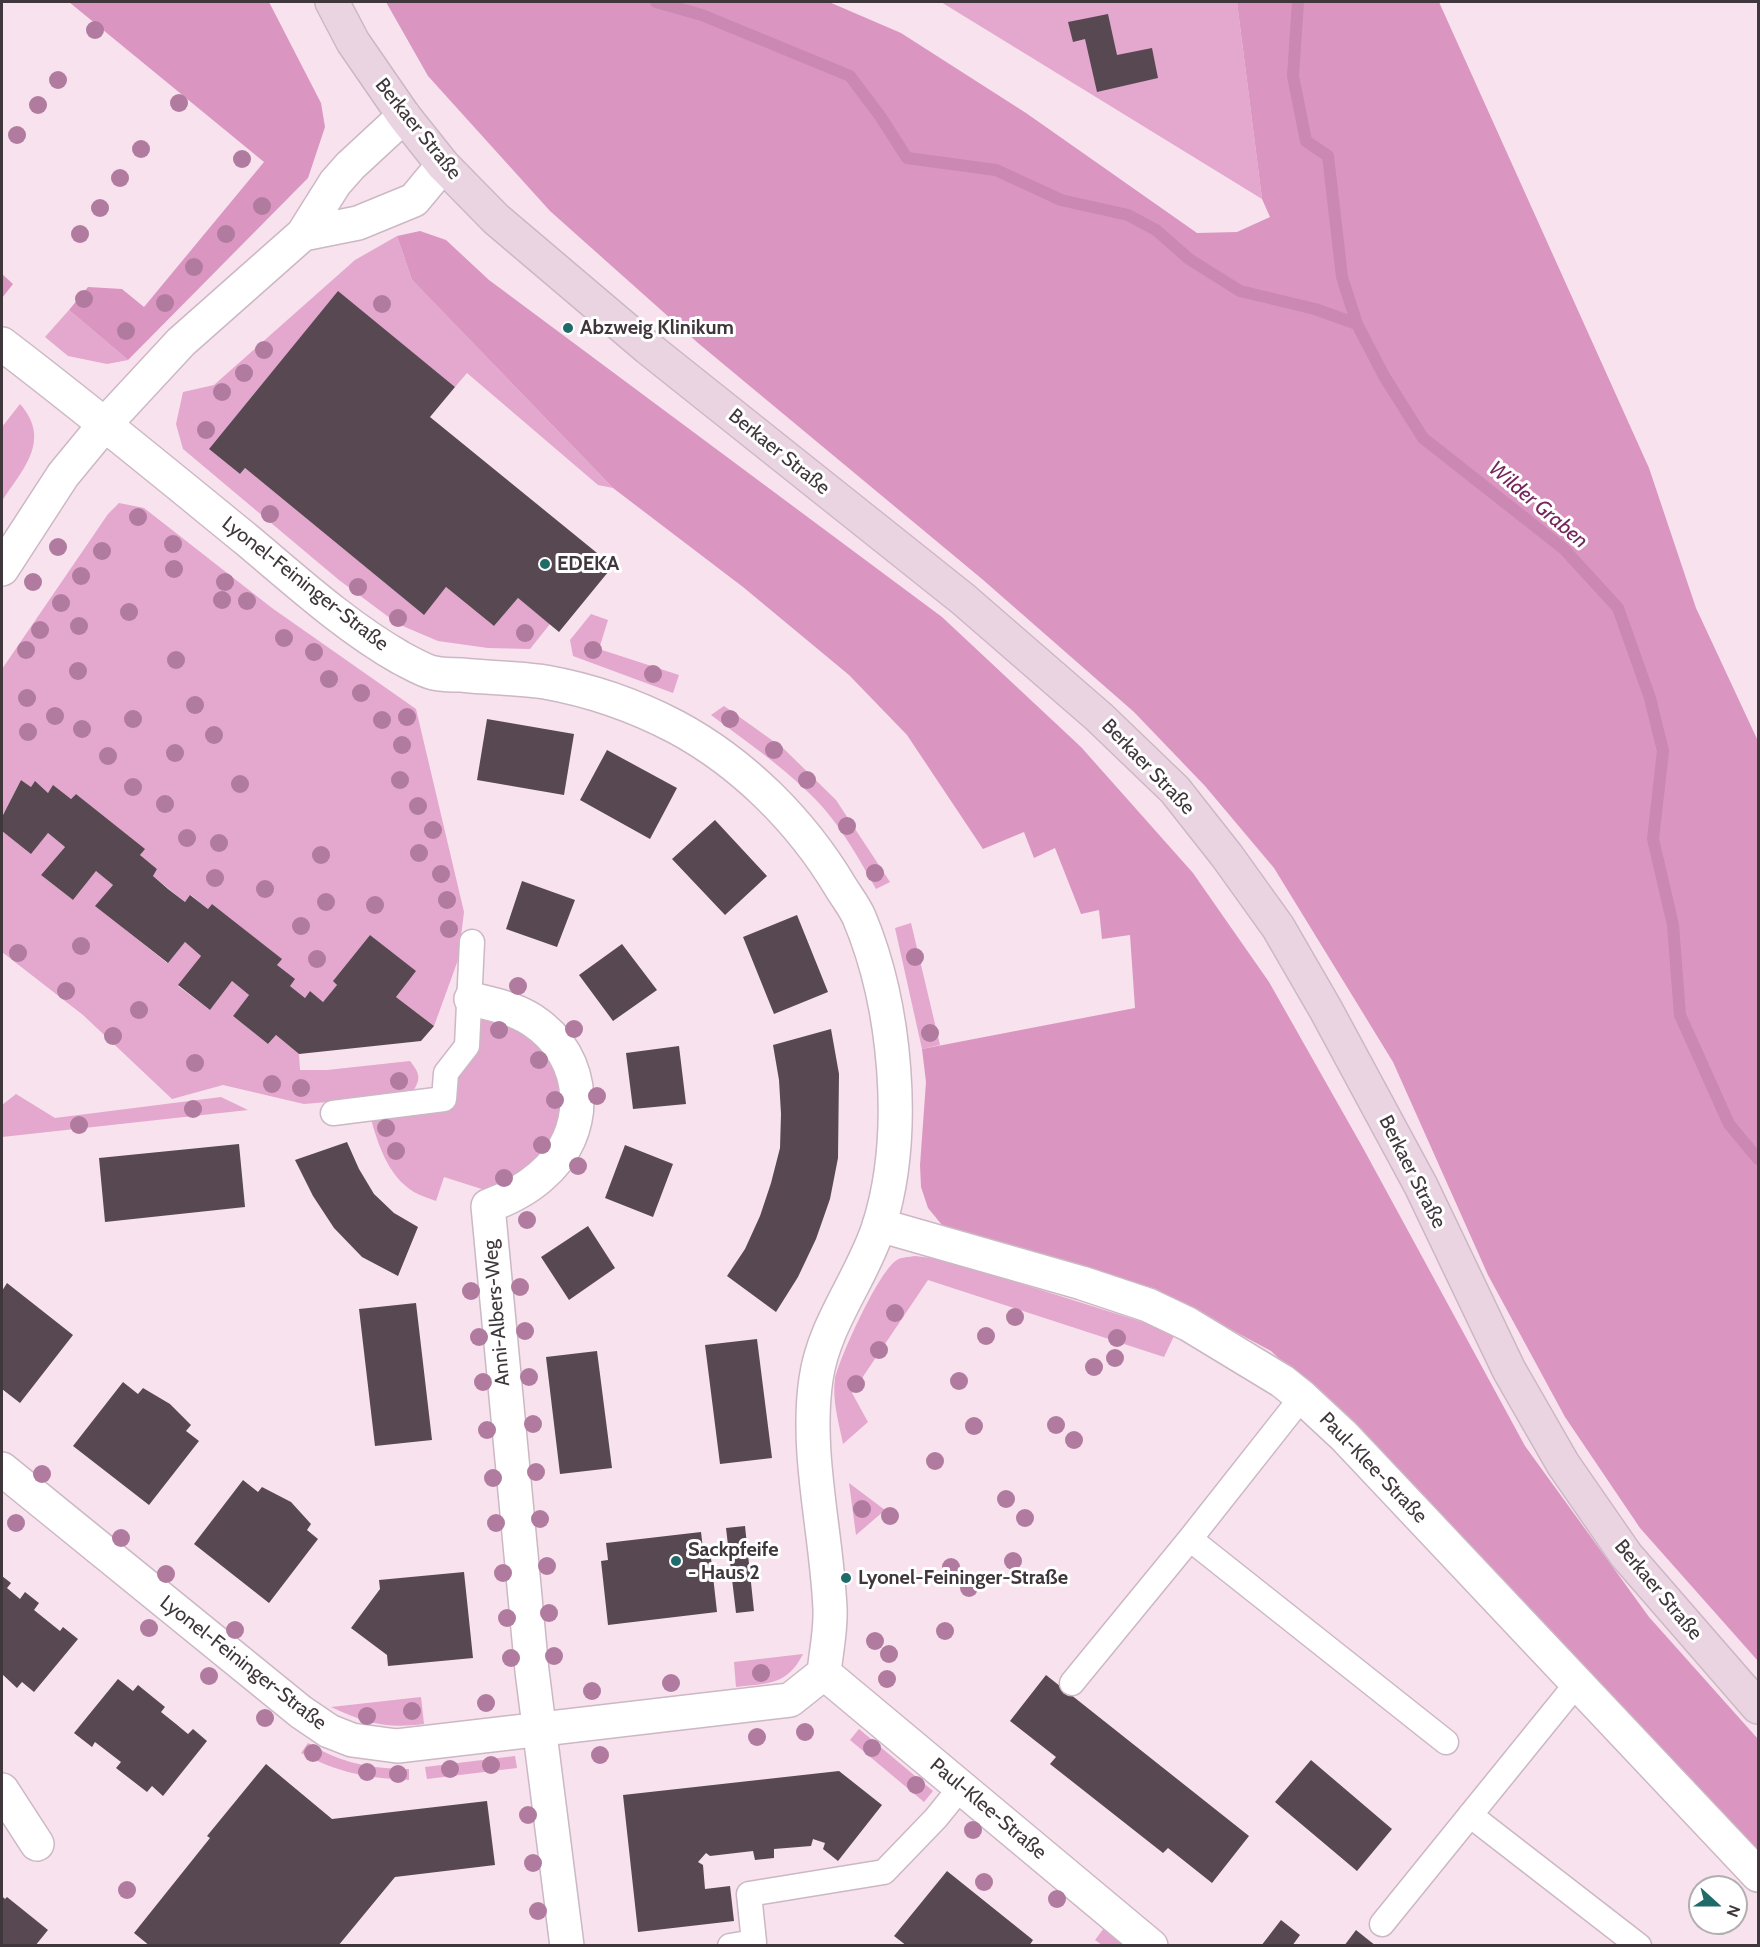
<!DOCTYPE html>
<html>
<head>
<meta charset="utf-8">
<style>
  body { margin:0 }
  #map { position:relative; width:1760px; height:1947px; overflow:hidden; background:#f7e2ee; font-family:Cabin,sans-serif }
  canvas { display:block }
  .frame { position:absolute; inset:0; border:3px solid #3f373b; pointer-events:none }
  .north { position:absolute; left:1688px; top:1875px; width:60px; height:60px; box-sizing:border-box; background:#fff; border:2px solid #b2afb1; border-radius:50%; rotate:111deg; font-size:16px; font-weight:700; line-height:24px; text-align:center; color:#3f373b }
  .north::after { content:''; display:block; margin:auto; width:21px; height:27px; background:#1f6b69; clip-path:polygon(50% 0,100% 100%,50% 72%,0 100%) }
</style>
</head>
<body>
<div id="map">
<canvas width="1760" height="1947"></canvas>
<div class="frame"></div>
<div class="north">N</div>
</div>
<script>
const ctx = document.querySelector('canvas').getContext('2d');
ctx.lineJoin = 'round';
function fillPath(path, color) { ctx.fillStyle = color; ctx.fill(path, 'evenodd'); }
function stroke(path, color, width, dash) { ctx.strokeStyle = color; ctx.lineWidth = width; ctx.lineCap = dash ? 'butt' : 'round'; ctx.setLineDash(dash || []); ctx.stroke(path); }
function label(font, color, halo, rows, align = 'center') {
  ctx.font = font + ' Cabin,sans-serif'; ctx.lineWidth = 6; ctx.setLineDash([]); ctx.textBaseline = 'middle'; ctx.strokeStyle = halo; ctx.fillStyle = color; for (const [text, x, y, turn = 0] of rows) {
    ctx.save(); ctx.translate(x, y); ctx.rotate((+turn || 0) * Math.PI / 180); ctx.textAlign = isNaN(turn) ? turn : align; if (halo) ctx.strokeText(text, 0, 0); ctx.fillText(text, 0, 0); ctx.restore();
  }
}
fillPath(new Path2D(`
  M941,2H1237L1262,199Z
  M397,236L412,280L613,488L598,485L467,373L455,387L338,292L209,449L240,474L245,468L423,614L446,587L494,626L518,598L550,624L530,649L488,648L438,641L398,624L339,580L183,449L176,424L183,392L214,385L355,260Z
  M69,310L128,360L107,364L68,356L45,337Z
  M20,404C52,440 23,469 2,501V427Z
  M119,503L144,508L272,608L416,709L464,912L458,960L434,1026L396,997L415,971L370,935L334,980L337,985L323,1002L310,991L305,998L290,986L277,965L281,959L212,904L208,909L191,895L185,902L153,876L157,869L140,855L144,849L76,794L71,799L53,786L48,793L35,782L31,787L21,780L2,817V669L108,514Z
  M591,614L608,620L599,649L679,675L673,693L573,656L570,640Z
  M724,706L783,748L836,800L890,882L876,889C857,855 837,819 808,792C778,763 744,740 711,715Z
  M2,831L31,853L48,833L65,847L41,875L73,900L96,871L113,885L96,906L167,963L185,942L201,956L178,986L210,1010L232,981L249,995L233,1016L268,1044L276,1035L299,1054L300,1070H327L410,1061C422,1076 420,1080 411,1095L304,1104L223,1085L172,1099L83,1015L2,952Z
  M911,923L940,1045L922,1049L895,928Z
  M480,1014L501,1018L543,1044L569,1097L546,1160L488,1191L444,1177L436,1201C429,1198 421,1196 414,1192C389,1177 378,1145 371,1119L455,1107L453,1089Z
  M16,1094L55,1118L221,1097L248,1110L2,1137V1105Z
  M915,1256L940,1259L1028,1286L1149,1324L1174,1336L1164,1357L928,1280L852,1393L868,1422L843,1444C839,1423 832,1401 835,1379C839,1359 879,1270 897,1260C901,1257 910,1257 915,1256Z
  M849,1483L885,1510L856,1535Z
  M803,1654C787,1686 767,1683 736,1687L734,1662Z
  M421,1697L424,1724C386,1729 365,1723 331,1707Z
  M859,1729L933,1791L924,1802L850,1740Z
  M308,1743C340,1763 372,1769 409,1769V1780C367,1778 339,1773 301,1753Z
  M515,1756L517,1768L427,1779L425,1767Z
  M1104,1928L1126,1945H1102L1095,1940Z`), '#e4a7cd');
fillPath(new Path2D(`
  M69,2H269L321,103L325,127L308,178L128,360L69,310L88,287L122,289L144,307L264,162Z
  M386,2H829L901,33L1026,113L1197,233L1237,232L1270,217L1262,199L1237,2H1439L1649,468L1696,608L1758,741V1661L1640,1528L1565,1417L1488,1275L1393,1062L1274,868L1205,786L1134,712L982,579L698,343L550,211L428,76Z
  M420,231L446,240L489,280L942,617L1081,747L1193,873L1269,982L1363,1148L1525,1446L1649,1617L1758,1739V1856L1399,1472L1271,1351L1156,1289L942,1225L928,1208L921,1187L920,1165L926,1082L922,1049L1135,1008L1130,935L1102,939L1099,910L1081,914L1055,848L1034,858L1024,832L983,849L907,735L849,675L743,587L613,488L412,280L397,236Z
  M2,274L13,284L2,298Z`), '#da96c0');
stroke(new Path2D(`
  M656,2L702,15L850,76L880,116L907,158L996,170L1061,200L1128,215L1156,230L1189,259L1240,291L1315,309L1357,324
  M1298,2L1293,76L1306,141L1328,156L1342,277L1357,324L1384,376L1423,438L1564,549L1618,608L1650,698L1663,751L1653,839L1673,925L1680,1015L1729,1124L1758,1159`), '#cb88b2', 12);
fillPath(new Path2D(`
  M1108,14L1117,55L1152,48L1158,78L1097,92L1085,39L1073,42L1068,22Z
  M338,291L455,387L430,417L613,566L559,632L518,598L494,626L446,587L424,615L245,468L240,474L209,449Z
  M487,719L574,734L564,795L477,780Z
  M607,750L677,788L650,839L580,800Z
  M21,780L31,787L35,781L48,793L53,785L71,799L76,794L145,849L140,855L157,869L153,876L168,889L185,902L190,895L208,909L212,904L282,959L277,965L295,979L290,986L305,998L310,991L323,1002L337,985L333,981L370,935L416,971L396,997L434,1026L421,1041L299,1054L276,1035L268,1044L233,1016L249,995L232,981L210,1010L178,985L201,956L185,942L168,963L95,906L113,885L96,871L73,900L41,875L65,847L48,833L31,854L2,831V817Z
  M715,820L767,876L725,915L672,859Z
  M522,881L575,900L557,947L506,929Z
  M797,915L828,992L774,1014L743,937Z
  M622,944L657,990L613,1021L579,975Z
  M831,1029L839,1074L838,1158L830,1199L816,1239L798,1277L776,1312L727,1276L745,1249L760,1216L771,1183L780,1148L781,1114L779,1080L773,1045Z
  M679,1046L686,1104L633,1109L626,1053Z
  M347,1142L359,1169L374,1194L394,1213L418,1227L398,1276L362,1257L334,1228L313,1196L295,1160Z
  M239,1144L245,1207L105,1222L99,1158Z
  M625,1145L673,1164L653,1217L605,1198Z
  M588,1226L615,1268L569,1300L541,1257Z
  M7,1283L73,1335L20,1403L2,1389V1291Z
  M416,1303L432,1440L375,1446L359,1309Z
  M757,1339L772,1458L720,1464L705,1345Z
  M597,1351L612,1468L560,1474L546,1357Z
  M123,1382L138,1394L143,1388L170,1404L191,1425L186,1431L199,1441L149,1505L73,1446Z
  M243,1480L258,1492L262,1487L291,1502L311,1524L307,1530L318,1539L269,1603L194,1544Z
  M745,1526L754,1611L736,1613L726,1528Z
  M701,1532L703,1549H710L717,1612L608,1625L601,1561L608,1560L606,1543Z
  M464,1572L473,1658L388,1666L387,1655L351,1628L380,1589L379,1580Z
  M2,1576L11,1583L7,1588L20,1599L25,1592L39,1603L34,1610L60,1631L63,1627L78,1639L34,1692L22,1682L17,1688L2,1674Z
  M1046,1675L1249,1836L1212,1883L1168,1848L1163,1853L1050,1764L1056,1757L1010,1721Z
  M118,1679L133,1691L138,1685L165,1707L161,1712L176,1724L188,1734L193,1729L207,1741L163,1796L152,1786L147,1792L116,1768L121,1762L95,1742L92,1747L74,1733Z
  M1311,1760L1392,1829L1357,1871L1275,1802Z
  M266,1764L332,1819L487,1801L495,1865L395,1877L338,1946H150L134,1933L210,1838L207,1836Z
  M839,1771L882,1805L838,1861L823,1849L825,1843L813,1839L811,1846L774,1849V1858L755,1860L753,1851L710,1856L706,1853L698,1862L703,1865L705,1889L730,1886L734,1921L638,1932L623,1795Z
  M947,1871L1033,1940L1029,1946H907L894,1936Z
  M2,1896L5,1899L7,1897L48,1930L35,1946H2Z
  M1281,1920L1300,1935L1292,1946H1261Z
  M1356,1930L1376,1946H1344Z`), '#584852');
const service = new Path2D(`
  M333,1113L444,1099L446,1073L467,1046L472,942
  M1190,1539L1446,1742
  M1072,1683L1190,1539L1302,1397
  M1470,1815L1639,1946
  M1382,1924L1578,1682
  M730,1946L754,1942L749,1894L884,1872L936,1818L961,1787`);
const minor = new Path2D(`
  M303,234L358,223L414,200L443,165
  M2,344C85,407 166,474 247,540C296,581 345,626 401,658C411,663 424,671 434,673C443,675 453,675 462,675C489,678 518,678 545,682C590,690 636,706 676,727C743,763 801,821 840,886C846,896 854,906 859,917C896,1005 908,1134 879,1226C862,1279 824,1323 816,1379C805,1453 827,1534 830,1609C831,1630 826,1652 824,1673L790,1700L397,1746L352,1740L329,1731L301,1712L2,1469
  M2,569L63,475L105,424L181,342L303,234L335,183L350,166L404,116
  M471,999C492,1004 513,1008 532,1020C589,1057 592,1134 540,1177C524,1191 507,1199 488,1206L532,1671L567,1946
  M879,1225L1082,1283L1148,1305L1188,1324L1282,1381L1302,1397L1344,1436L1758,1875
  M824,1673L1151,1946
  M2,1790L37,1844`);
const secondary = new Path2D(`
  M332,2L353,42L404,116L443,165L496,219L648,348L963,599L1099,717L1175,790L1227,856L1278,927L1326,1010L1421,1186L1509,1370L1563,1464L1626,1555L1758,1707`);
stroke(service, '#ccb8c4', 27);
stroke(minor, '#ccb8c4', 36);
stroke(secondary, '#ccb8c4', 36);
stroke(service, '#fff', 24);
stroke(minor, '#fff', 33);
stroke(secondary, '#ead4e2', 33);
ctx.fillStyle = '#b07b9e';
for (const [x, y] of [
  [95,30],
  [58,80],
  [179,103],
  [38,105],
  [17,135],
  [141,149],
  [242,159],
  [120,178],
  [262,206],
  [100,208],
  [80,234],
  [226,234],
  [194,267],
  [84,299],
  [165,303],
  [382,304],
  [126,331],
  [264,350],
  [244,373],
  [222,392],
  [206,430],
  [270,514],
  [138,517],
  [173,544],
  [58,547],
  [102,551],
  [174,569],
  [81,576],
  [33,582],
  [225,582],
  [358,587],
  [222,600],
  [247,601],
  [61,603],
  [129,612],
  [398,618],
  [79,626],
  [40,630],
  [525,633],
  [284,638],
  [26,650],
  [593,650],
  [314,652],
  [176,660],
  [78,671],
  [653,674],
  [329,679],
  [361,693],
  [27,698],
  [195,705],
  [55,716],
  [407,717],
  [133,719],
  [730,719],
  [382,720],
  [82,729],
  [28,732],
  [214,735],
  [402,745],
  [774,750],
  [175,753],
  [108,756],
  [400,780],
  [807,780],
  [240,784],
  [133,787],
  [165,804],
  [418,806],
  [847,826],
  [433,830],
  [187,838],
  [219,843],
  [419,853],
  [321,855],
  [875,873],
  [441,874],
  [215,878],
  [265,889],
  [447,900],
  [326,902],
  [375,905],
  [301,926],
  [449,929],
  [81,946],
  [18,953],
  [915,957],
  [317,959],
  [518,986],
  [66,991],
  [139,1010],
  [574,1029],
  [499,1030],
  [930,1033],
  [113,1036],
  [539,1060],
  [195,1063],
  [399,1081],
  [272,1084],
  [301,1088],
  [597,1096],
  [555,1100],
  [193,1109],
  [79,1125],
  [386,1128],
  [542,1145],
  [396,1151],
  [578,1166],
  [504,1178],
  [527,1220],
  [520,1287],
  [471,1291],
  [895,1313],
  [1015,1317],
  [525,1331],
  [986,1336],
  [479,1337],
  [1117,1338],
  [879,1350],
  [1115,1358],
  [1094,1367],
  [529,1377],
  [959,1381],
  [483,1382],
  [856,1384],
  [533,1424],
  [1056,1425],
  [974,1426],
  [487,1430],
  [1074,1440],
  [935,1461],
  [536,1472],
  [42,1474],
  [493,1478],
  [1006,1499],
  [862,1509],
  [890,1516],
  [1025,1518],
  [540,1519],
  [16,1523],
  [496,1523],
  [121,1538],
  [1013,1561],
  [547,1566],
  [951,1567],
  [503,1573],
  [166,1574],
  [969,1588],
  [549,1613],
  [507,1618],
  [149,1628],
  [235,1630],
  [945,1631],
  [875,1641],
  [889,1654],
  [554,1656],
  [511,1658],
  [761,1673],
  [209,1676],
  [887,1679],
  [671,1683],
  [592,1691],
  [486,1703],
  [412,1711],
  [367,1716],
  [265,1718],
  [805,1732],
  [757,1737],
  [872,1748],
  [313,1753],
  [600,1755],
  [491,1765],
  [450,1769],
  [367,1772],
  [398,1774],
  [916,1785],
  [528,1815],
  [973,1830],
  [533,1863],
  [984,1882],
  [127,1890],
  [1057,1899],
  [538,1911]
]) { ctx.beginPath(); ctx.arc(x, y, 9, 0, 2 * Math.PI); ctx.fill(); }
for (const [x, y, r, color] of [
  [568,328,6,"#1f6b69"],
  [545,564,6,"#1f6b69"],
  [676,1561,6,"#1f6b69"],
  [846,1578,6,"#1f6b69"]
]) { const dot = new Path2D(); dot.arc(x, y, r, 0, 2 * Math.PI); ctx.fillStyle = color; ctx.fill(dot); stroke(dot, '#fff', 2); }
label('20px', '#3f373b', '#fff', [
  ["Berkaer Straße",418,129,51],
  ["Berkaer Straße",779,452,39],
  ["Lyonel-Feininger-Straße",305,584,38],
  ["Berkaer Straße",1148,767,46],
  ["Berkaer Straße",1412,1172,63],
  ["Anni-Albers-Weg",497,1313,-95],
  ["Paul-Klee-Straße",1373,1468,46],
  ["Berkaer Straße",1658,1590,50],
  ["Lyonel-Feininger-Straße",243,1663,38],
  ["Paul-Klee-Straße",988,1809,40]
]);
label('bold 20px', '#3f373b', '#fff', [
  ["Abzweig Klinikum",580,328],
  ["EDEKA",557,564],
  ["Sackpfeife",688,1550],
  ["- Haus 2",688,1573],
  ["Lyonel-Feininger-Straße",858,1578]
], 'left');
label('italic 21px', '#74255c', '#fff', [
  ["Wilder Graben",1538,505,40]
]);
</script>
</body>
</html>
